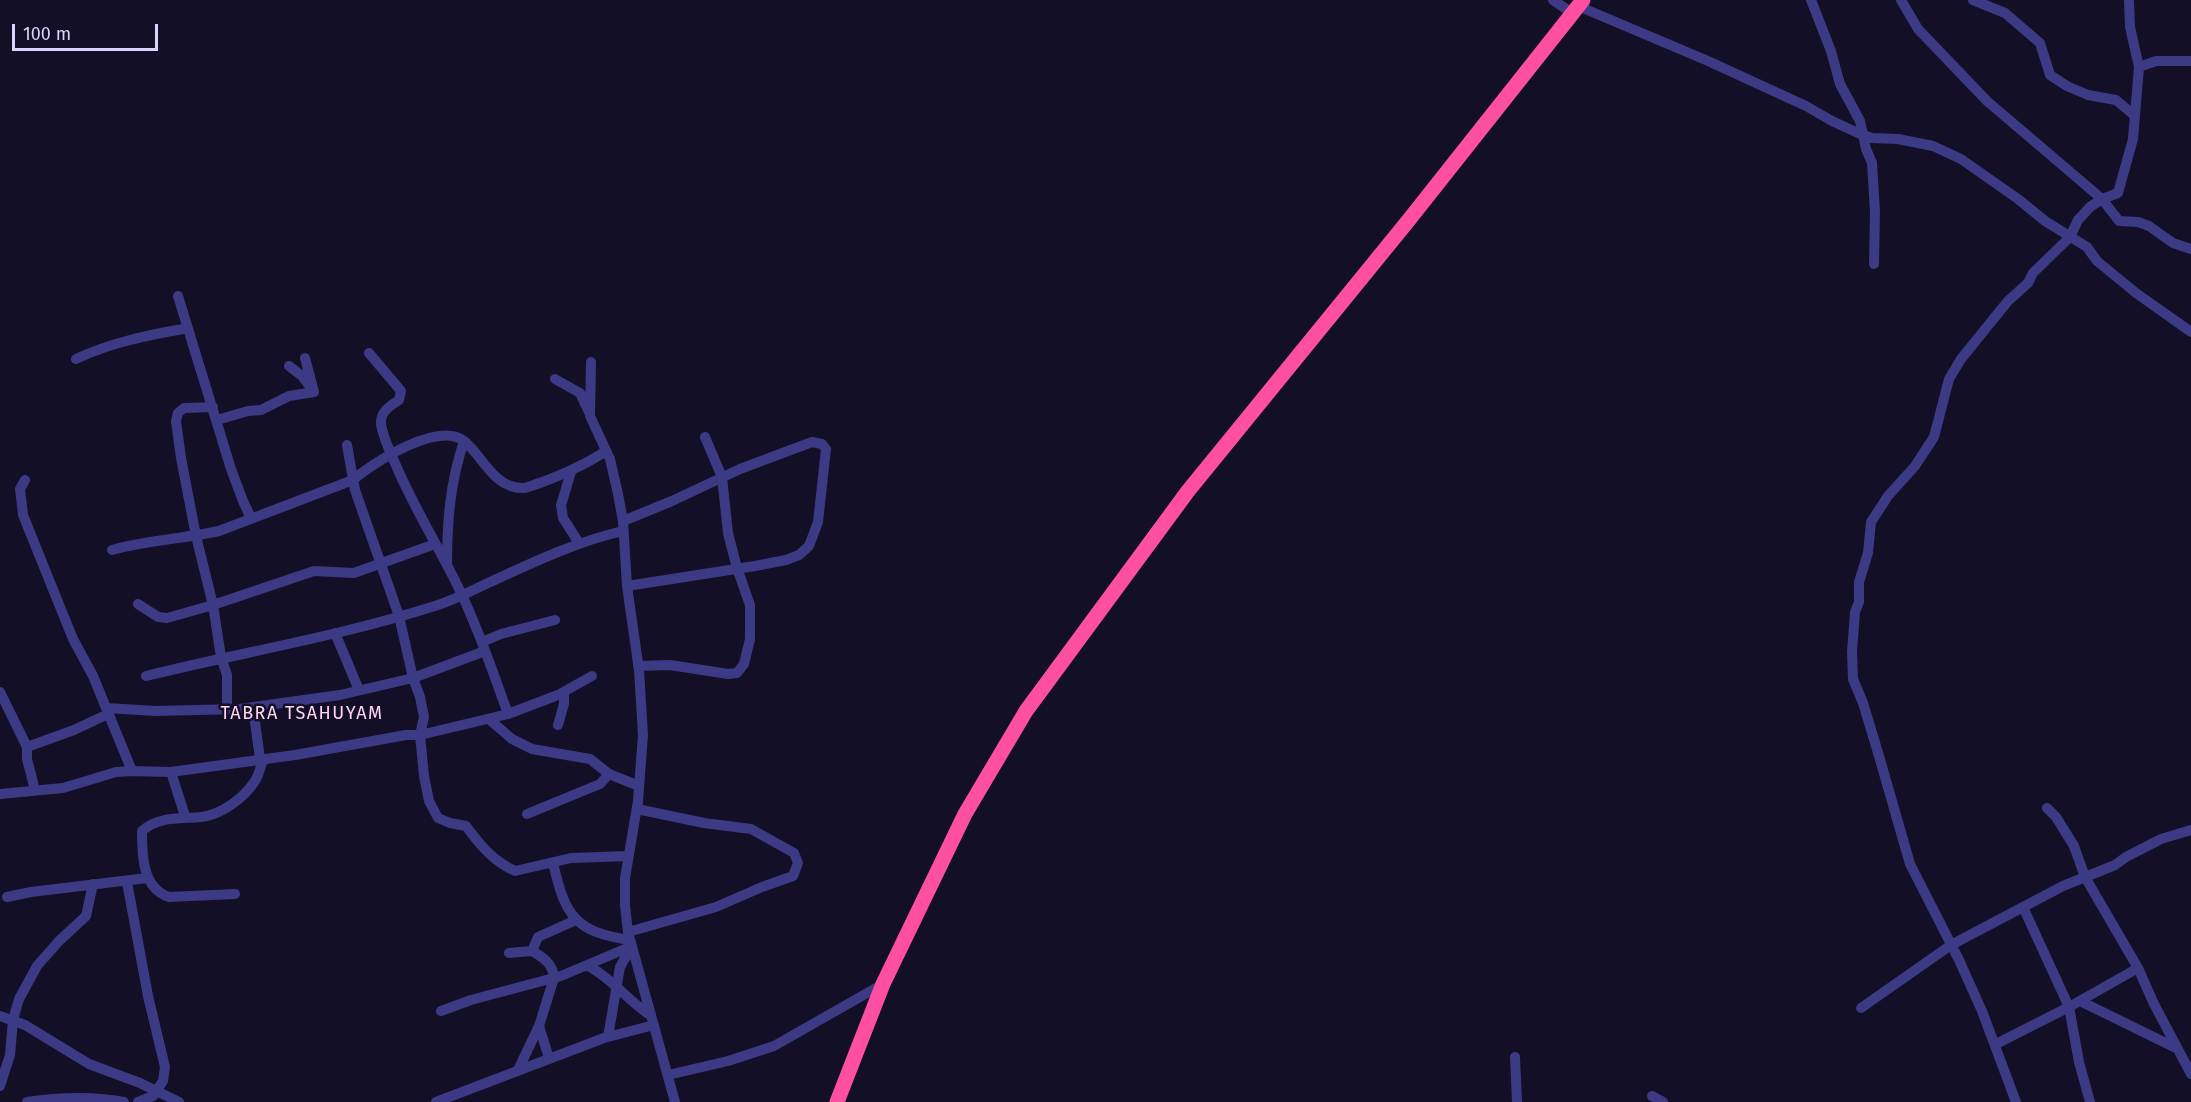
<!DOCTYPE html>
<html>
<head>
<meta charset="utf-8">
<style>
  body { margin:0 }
  #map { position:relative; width:2191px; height:1102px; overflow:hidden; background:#130f26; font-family:"Fira Sans",sans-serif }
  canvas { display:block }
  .scale { position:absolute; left:12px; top:24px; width:146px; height:27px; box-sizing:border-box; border:3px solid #d9d4ff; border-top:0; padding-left:8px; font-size:18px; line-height:21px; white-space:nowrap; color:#d9d4ff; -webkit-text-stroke:4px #130f26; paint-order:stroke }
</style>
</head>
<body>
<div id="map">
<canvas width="2191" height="1102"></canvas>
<div class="scale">100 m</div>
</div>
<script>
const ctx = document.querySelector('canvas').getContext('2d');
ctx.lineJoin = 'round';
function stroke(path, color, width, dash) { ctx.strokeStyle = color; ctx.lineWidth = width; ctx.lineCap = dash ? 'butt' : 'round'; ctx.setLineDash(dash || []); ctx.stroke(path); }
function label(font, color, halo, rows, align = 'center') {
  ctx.font = font + ' "Fira Sans",sans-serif'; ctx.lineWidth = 5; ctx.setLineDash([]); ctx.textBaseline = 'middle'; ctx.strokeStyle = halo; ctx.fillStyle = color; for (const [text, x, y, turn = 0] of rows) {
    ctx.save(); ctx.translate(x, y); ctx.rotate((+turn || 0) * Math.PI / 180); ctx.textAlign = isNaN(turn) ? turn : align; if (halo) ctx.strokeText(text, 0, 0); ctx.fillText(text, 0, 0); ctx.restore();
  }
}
stroke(new Path2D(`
  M1553,0L1572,13
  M1811,0L1831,51L1840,84L1860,121L1866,149L1872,163L1875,212L1874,264
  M1901,0L1918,29L1987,101L2102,199L2119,221L2138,222L2149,226L2173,243L2191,249
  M1973,0L2005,13L2040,43L2050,75L2067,86L2088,95L2116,100L2135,116
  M1578,6L1708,61L1806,106L1832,121L1858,133L1872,138L1898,139L1933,146L1961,159L2018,199L2045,221L2087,247L2097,261L2136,293L2191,332
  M2139,67L2156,61H2191
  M178,296L231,469L243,501L251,518
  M369,353L401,391L399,400C390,406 380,412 381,424C383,437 390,452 395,463C410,499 429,531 447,565C473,613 490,664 508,714
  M76,359C112,342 149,335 188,328
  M591,362L590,416L610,459L618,494L623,521L627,586L639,670L643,735L638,801L625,878V906L628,932L675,1102
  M289,366L302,376L314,392L305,358
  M555,379L580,393L589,412
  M213,407L184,408L178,413L176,421L181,458L196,536L213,605L221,657L227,675V710
  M217,420L248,411L261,410L289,396L314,392
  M347,445L355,490L399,616L413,678L420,697L424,717L420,735L424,776L429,801L438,818L450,823L466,826C480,845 493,861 515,871L571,858L629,856
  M571,472L561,505L563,518L579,543
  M25,480L20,489L23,515L73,639L93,676L132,771
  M623,521L672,501L740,469L812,442L822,444L826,449L818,522L809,546L799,555L786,560L755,566L627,586
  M112,550C147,540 183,539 219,531L353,480C374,462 438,421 464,441C483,456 493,488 523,488C528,488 535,484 540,483C564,474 585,465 606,451
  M447,565C447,521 450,483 464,441
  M138,604L158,617L167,618L213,605L314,571L354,573L435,544
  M335,633L359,690
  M482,642L501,634L555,620
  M638,666L670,665L728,674L737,673L744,664L750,639V605L737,568L728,533L722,477L705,437
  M146,676C243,652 342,636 438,605C456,599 471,591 488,583C532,563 575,542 623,531
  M0,692L27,747V759L35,790
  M253,707L260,759
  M106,708L156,711L239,709L340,695L413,678L485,651
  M490,720L512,739L532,749L590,759L609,774L639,786
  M558,725L564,704V692
  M27,747L74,730L108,714
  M171,772L185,816
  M0,794L63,788L116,772L132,771L171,772L295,755L406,735H420L508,714L558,695L592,676
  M2047,808L2056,817L2074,846L2085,877L2138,968L2154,1004L2191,1074
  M527,814L600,784L609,774
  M553,863C565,915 574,932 630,940
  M127,882L148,996L165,1067L163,1081L153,1096L138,1102
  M235,894L169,897C142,888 142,855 142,831C158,816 181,819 201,817C221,815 244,798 255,781C259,775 261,766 263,759
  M7,897L31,892L147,878
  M2023,907L2069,1007L2079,1062L2090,1102
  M628,932L716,907L762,887L793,876L798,863L794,853L751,829L704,823L637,809
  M532,951C543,957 553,964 554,978L539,1026L549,1058
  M509,953L532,951L538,937L576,920
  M588,966C612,978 627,1000 650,1015
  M2080,1001L2176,1048
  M1861,1008L1951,945L2063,886L2115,865L2126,857L2161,839L2191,830
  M441,1011L471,1000L561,976L632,946
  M0,1016L25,1025L89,1064L140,1083L179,1102
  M608,1037L620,967L632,946
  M1996,1044L2069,1007L2138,968
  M1515,1057L1517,1102
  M518,1070L539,1026
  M668,1075L728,1061L774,1046L883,984
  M0,1086L10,1055L13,1020L19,999L37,966L59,941L86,916L93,884
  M1652,1096L1663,1102
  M27,1102C60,1097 91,1096 124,1102
  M436,1102L604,1038L654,1025
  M2016,1102L1982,1011L1959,960L1910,864L1879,756L1863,703L1853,679L1852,652L1855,612L1859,602V582L1868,553L1871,522L1888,496L1915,466L1934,437L1949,379L1961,359L2008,301L2028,283L2033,273L2070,237L2078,220L2090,207L2102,199L2118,193L2133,139L2139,67L2130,27L2129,0`), '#3d3a85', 10);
stroke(new Path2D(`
  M837,1102L883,984L965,814L1026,711L1188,491L1408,221L1583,0`), '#ff4fa3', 15);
ctx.letterSpacing = '1.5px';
label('18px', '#ffd6f0', '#130f26', [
  ["TABRA TSAHUYAM",302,714]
]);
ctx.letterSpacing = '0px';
</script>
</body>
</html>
